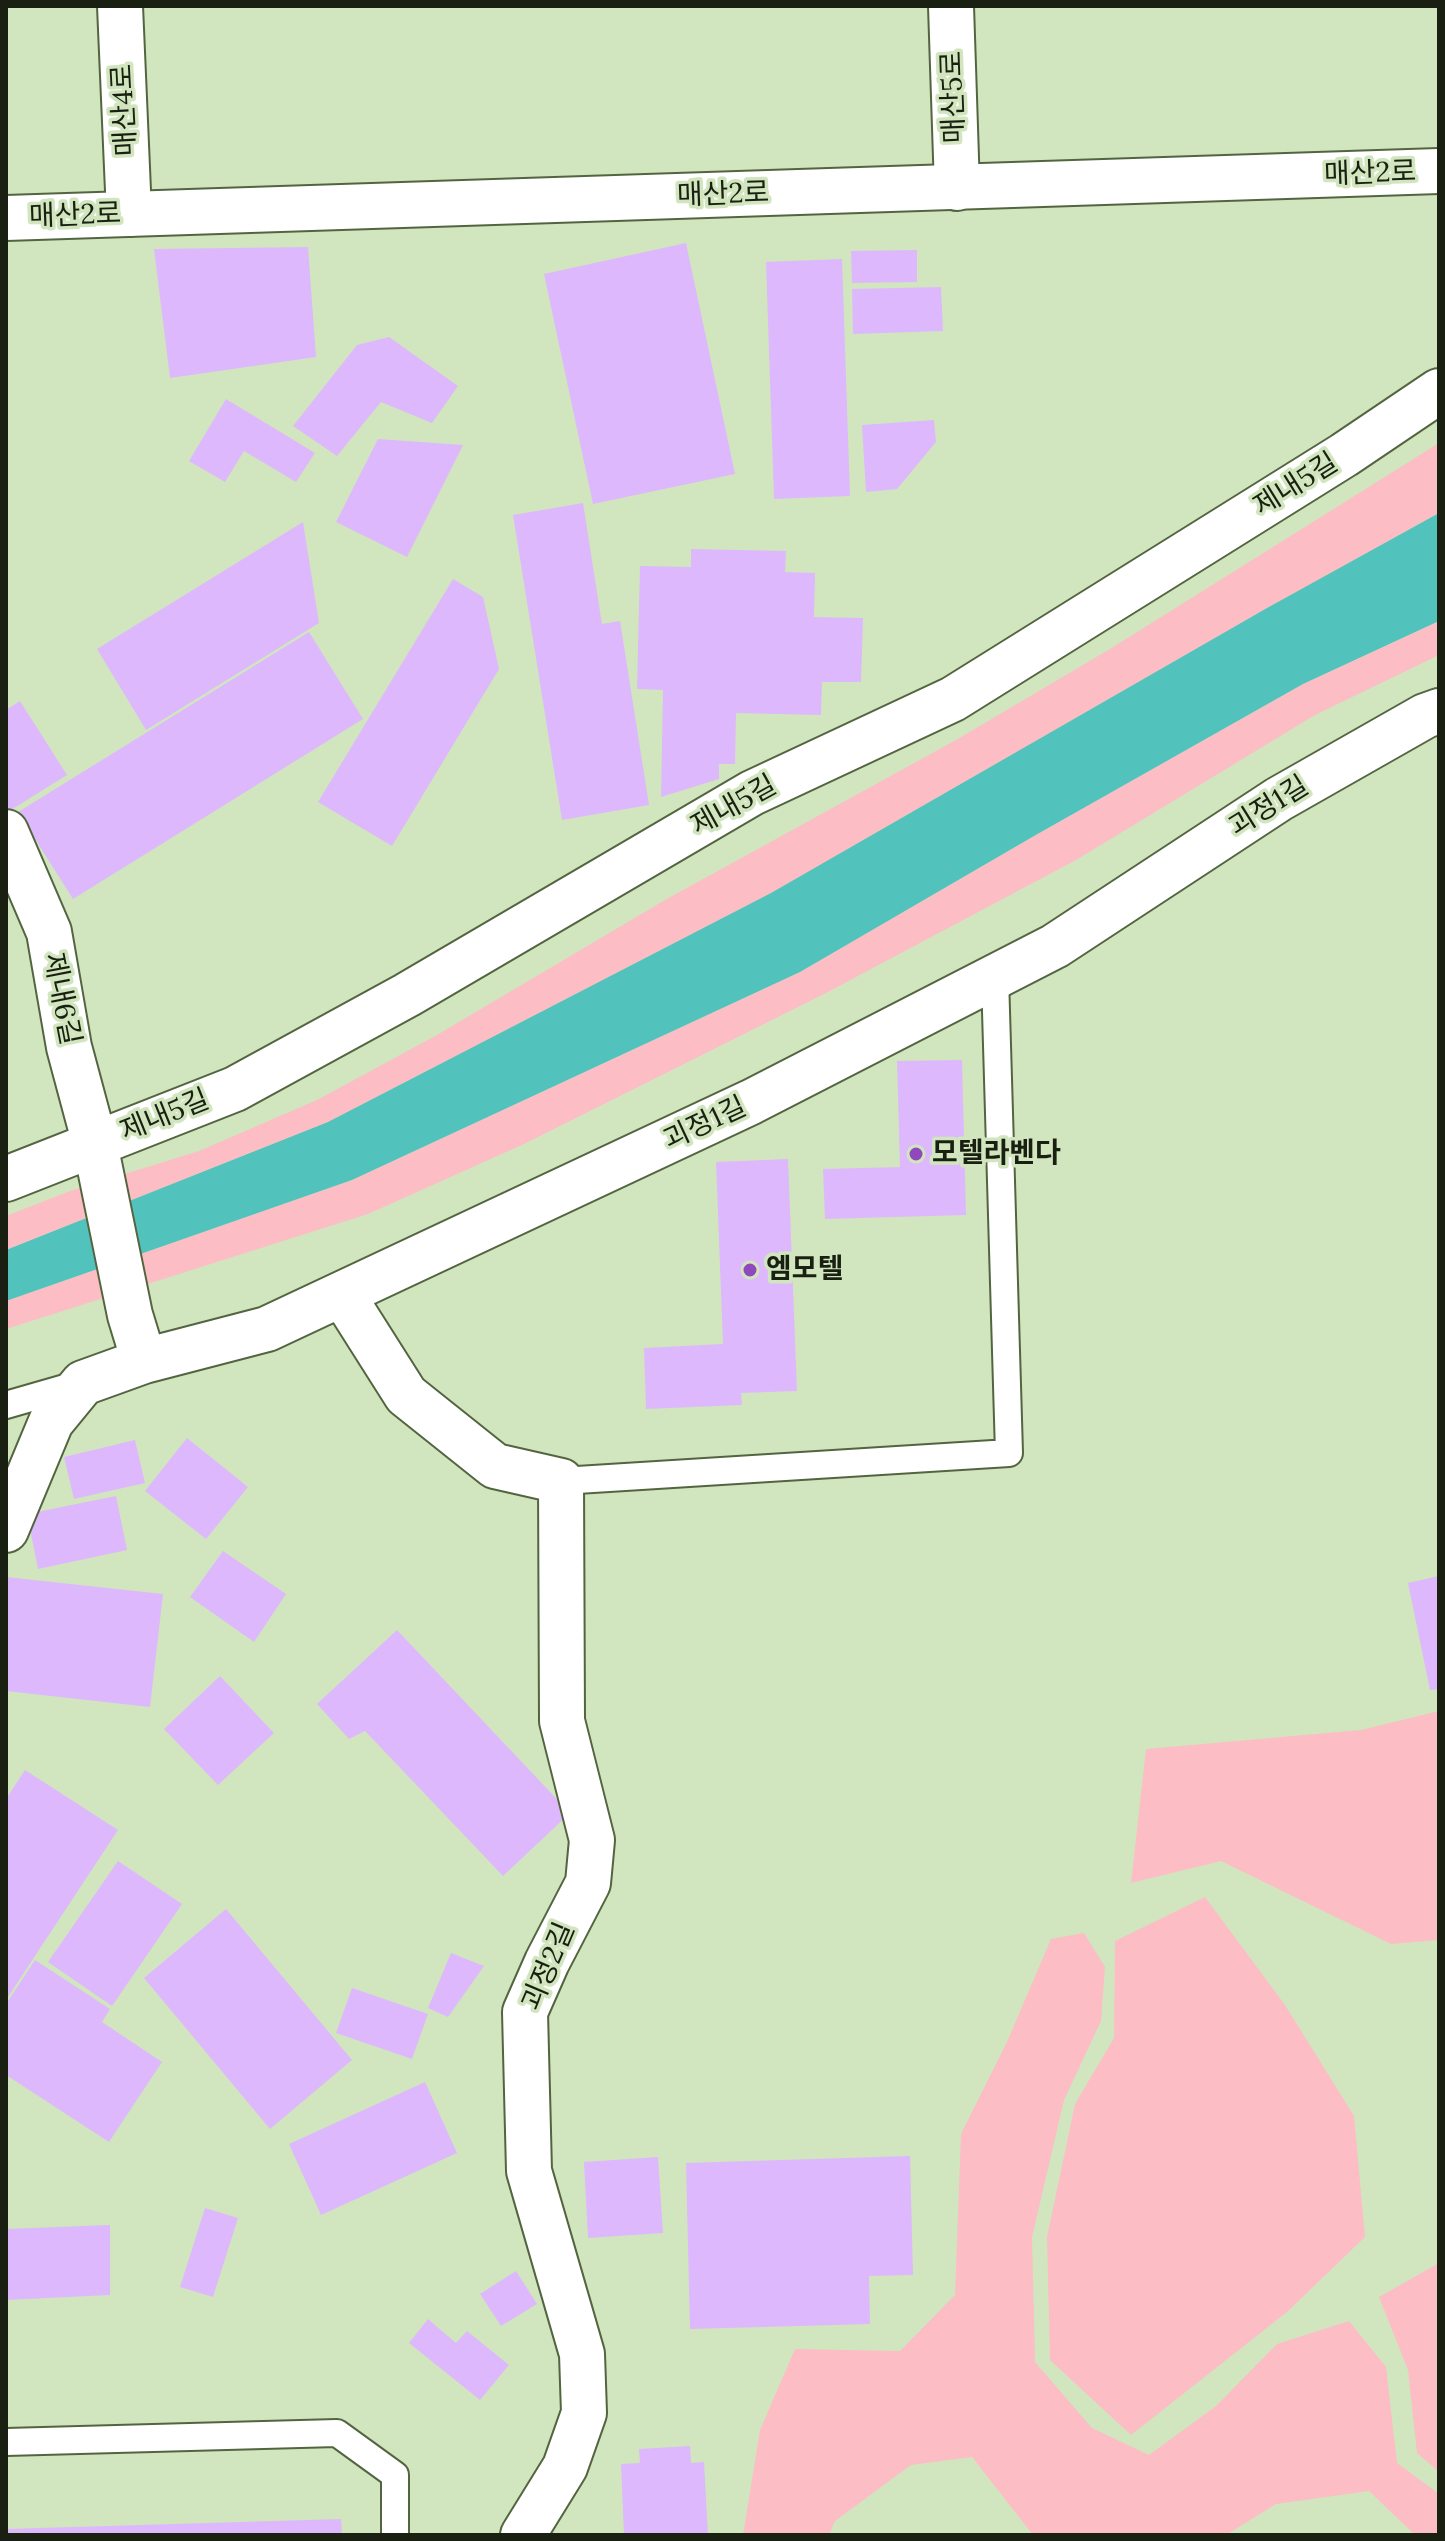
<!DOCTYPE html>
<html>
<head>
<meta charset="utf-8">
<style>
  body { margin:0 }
  #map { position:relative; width:1445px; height:2541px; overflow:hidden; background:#d1e6be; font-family:Lora,serif }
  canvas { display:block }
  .frame { position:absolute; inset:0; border:8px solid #192011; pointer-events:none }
</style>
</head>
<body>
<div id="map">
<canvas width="1445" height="2541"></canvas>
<div class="frame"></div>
</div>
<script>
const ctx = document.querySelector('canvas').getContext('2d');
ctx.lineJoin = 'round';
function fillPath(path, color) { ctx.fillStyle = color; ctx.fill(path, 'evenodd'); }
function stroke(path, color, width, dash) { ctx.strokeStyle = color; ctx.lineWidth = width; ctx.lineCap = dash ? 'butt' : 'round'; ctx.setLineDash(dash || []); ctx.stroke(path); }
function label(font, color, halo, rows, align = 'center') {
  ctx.font = font + ' Lora,"Noto Sans KR",serif'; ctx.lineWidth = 7; ctx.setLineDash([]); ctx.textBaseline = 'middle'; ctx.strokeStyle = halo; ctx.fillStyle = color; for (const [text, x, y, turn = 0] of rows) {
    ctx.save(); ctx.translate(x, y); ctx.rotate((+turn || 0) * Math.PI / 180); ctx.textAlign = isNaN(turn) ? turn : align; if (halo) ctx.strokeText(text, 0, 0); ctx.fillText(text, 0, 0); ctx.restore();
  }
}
fillPath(new Path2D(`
  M1439,443V513L1267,608L771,893L328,1122L6,1250V1216L70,1191L199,1151L317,1100L437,1035L665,900L956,740L1110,649Z
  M1439,621V655L1315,715L1076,860L824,994L524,1144L368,1214L6,1329V1301L352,1180L800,972L1034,836L1303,684Z
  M1439,1711V1940L1391,1944L1221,1861L1131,1883L1146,1749L1361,1730Z
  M1205,1897L1285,2005L1354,2116L1365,2237L1287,2312L1131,2435L1050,2360L1047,2237L1075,2104L1114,2038L1115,1941Z
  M1084,1933L1105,1967L1101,2021L1064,2100L1032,2237L1035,2362L1092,2428L1149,2455L1216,2406L1277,2344L1349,2321L1386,2367L1397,2463L1439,2494V2535H1415L1369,2491L1276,2504L1226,2535H1033L972,2457L911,2465L835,2521L829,2535H743L760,2430L795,2349L900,2351L955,2295L961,2134L1007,2042L1051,1939Z
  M1439,2263V2472L1417,2453L1408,2370L1379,2297Z`), '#fcbdc5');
fillPath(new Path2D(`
  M1439,513V621L1303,684L1034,836L800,972L352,1180L6,1301V1250L328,1122L771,893L1267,608Z`), '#52c2bc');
fillPath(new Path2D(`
  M686,243L735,474L593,504L544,274Z
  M308,247L316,357L170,378L154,249Z
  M917,250V282L852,283L851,251Z
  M842,259L850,496L774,499L766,262Z
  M941,287L943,331L853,334L852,289Z
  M389,337L458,386L432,423L381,402L337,456L293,426L357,345Z
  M226,399L315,453L296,482L244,451L225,482L189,461Z
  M934,420L936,442L897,489L866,492L862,425Z
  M378,439L463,445L407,557L336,522Z
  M583,503L602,624L620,621L649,805L562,820L513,515Z
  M303,522L319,623L146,730L97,649Z
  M691,549L786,551L785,572L815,573L814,617L863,618L861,682H822L821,715L736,713L735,764H719V779L661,797L663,690L637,689L640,566L691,567Z
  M453,579L483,597L499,669L392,846L318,802Z
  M309,632L363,719L73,899L18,812Z
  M20,701L67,775L6,813V710Z
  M962,1060L966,1215L825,1219L823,1169L900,1167L897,1061Z
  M788,1159L797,1391L741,1393L742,1405L646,1409L644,1348L723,1344L716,1162Z
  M187,1438L248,1487L206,1539L145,1491Z
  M135,1440L145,1483L74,1499L64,1457Z
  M116,1496L127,1550L38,1569L27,1514Z
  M223,1551L286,1594L254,1642L190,1597Z
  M1439,1576V1689L1430,1690L1408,1583Z
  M6,1577L163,1594L150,1707L6,1691Z
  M397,1630L570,1813L503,1876L365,1731L349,1739L317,1704Z
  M220,1676L274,1733L218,1785L164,1729Z
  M25,1770L118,1830L6,2000V1799Z
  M118,1861L182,1904L112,2006L48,1962Z
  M226,1909L352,2060L270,2129L144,1978Z
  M451,1953L484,1966L448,2017L428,2008Z
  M35,1960L110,2009L102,2022L162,2062L109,2142L6,2075V2004Z
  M352,1988L428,2014L412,2059L336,2033Z
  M425,2082L457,2153L321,2215L289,2144Z
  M910,2156L913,2275L869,2276L870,2324L690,2329L686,2163Z
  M658,2157L663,2233L588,2238L584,2162Z
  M205,2208L238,2218L213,2297L180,2287Z
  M110,2225V2295L6,2300V2229Z
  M516,2271L537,2304L501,2326L480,2294Z
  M428,2319L456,2343L467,2331L509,2365L480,2400L409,2343Z
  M690,2446L691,2463L704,2462L708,2535H624L621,2464L640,2463L639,2449Z
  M341,2519L342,2535H6V2529Z`), '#deb8fc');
const lane = new Path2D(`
  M6,1405L79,1384
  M561,1481L1009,1453L995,977
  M6,2442L337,2433L395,2475V2535`);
const street = new Path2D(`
  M120,6L129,214
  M951,6L957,188
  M6,832L49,932L69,1047L95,1144L130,1315L144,1361
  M6,1179L235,1089L407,995L752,793L953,699L1344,455L1439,391
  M342,1294L406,1395L495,1466L561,1481L562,1721L592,1840L588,1883L547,1962L525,2012L529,2171L582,2354L584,2413L565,2467L523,2535
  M6,1530L51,1422L83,1383L144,1361L267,1329L751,1102L1055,946L1279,799L1425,716L1439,711`);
const secondary = new Path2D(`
  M6,218L1439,171`);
stroke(lane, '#536441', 30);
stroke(street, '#536441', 48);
stroke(secondary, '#536441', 48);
stroke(lane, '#fff', 26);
stroke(street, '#fff', 44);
stroke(secondary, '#fff', 44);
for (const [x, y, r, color] of [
  [916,1154,8,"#9049bd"],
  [750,1270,8,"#9049bd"]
]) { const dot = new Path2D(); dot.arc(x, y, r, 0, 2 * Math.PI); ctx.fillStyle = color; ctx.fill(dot); stroke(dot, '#d1e6be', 3); }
label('28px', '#192011', '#d1e6be', [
  ["매산5로",954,97,-92],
  ["매산4로",125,110,-93],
  ["매산2로",1370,174,-2],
  ["매산2로",723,195,-2],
  ["매산2로",75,216,-2],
  ["제내5길",1296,485,-32],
  ["제내5길",734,806,-29],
  ["괴정1길",1269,807,-32],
  ["제내6길",61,999,79],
  ["제내5길",165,1116,-22],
  ["괴정1길",705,1124,-25],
  ["괴정2길",549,1967,-67]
]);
label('bold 28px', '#192011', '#d1e6be', [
  ["모텔라벤다",932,1154],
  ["엠모텔",766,1270]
], 'left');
</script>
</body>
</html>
